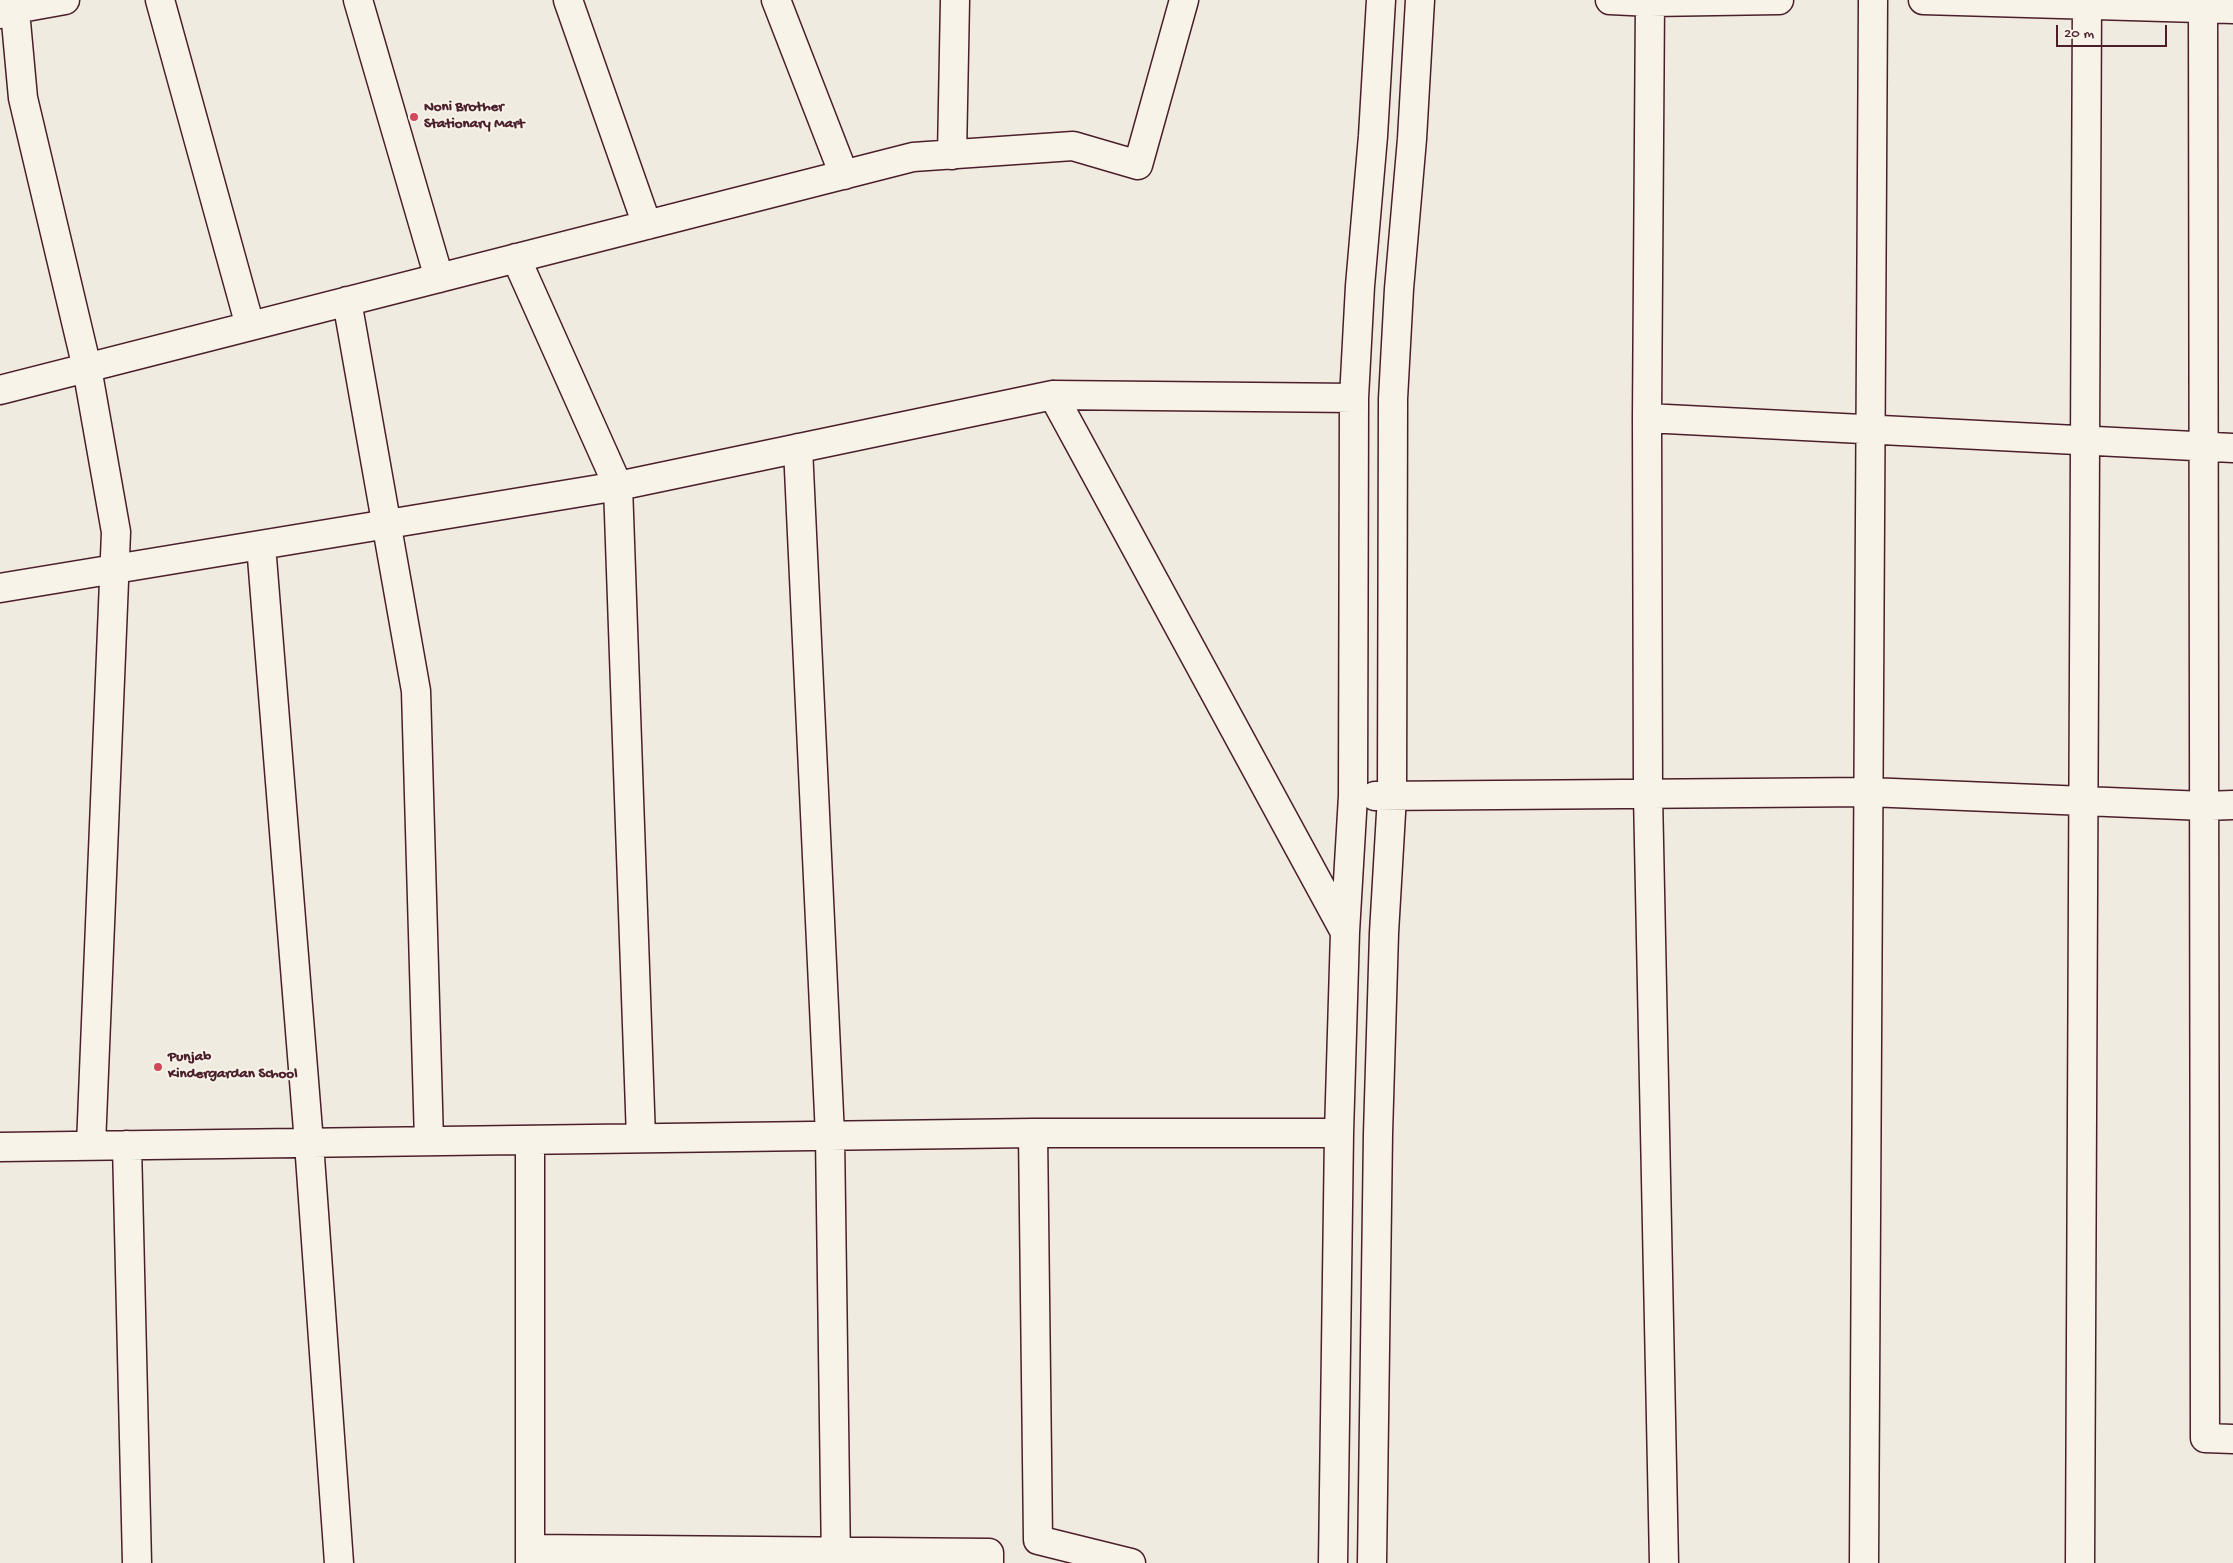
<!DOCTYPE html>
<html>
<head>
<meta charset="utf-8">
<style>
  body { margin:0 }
  #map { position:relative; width:2233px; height:1563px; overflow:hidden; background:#f0ebe0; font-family:"Gochi Hand",sans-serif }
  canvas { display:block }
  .scale { position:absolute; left:2056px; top:25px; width:111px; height:22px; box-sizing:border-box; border:2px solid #4a1f2b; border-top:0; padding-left:6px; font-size:15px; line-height:18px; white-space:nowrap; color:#4a1f2b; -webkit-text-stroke:4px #f7f3e8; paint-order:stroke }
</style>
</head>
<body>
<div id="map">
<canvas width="2233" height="1563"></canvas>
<div class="scale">20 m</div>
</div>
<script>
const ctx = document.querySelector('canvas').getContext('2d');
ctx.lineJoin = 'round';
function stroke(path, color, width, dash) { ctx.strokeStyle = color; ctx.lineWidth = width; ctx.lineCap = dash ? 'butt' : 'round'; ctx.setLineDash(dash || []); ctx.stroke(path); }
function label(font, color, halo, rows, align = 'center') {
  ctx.font = font + ' "Gochi Hand",sans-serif'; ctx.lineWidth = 4; ctx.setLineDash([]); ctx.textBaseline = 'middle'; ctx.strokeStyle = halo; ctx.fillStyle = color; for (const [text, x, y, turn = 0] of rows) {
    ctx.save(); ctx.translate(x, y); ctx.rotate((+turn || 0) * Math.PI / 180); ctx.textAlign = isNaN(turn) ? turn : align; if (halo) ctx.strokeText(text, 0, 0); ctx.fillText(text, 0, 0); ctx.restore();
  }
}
const minor = new Path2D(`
  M14,0L23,98L87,368L116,532L91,1145
  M160,0L250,326
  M358,0L439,278
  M568,0L647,225
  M776,0L844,175
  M1610,0L1651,2L1779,0
  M1650,0L1647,418L1648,795L1664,1563
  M1923,0L2233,9
  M2203,0L2205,1438L2233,1439
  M0,14L15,9L65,0
  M952,155L955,0
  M516,258L618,486L641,1138
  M347,301L416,691L429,1141
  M0,390L913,157L1073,146L1138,165L1184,0
  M1053,395L1345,932
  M1647,418L2233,448
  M798,448L830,1136L836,1563
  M261,545L309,1143L339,1563
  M0,588L618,486L1053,395L1354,398
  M1375,796L1869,792L2204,806L2233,805
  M1033,1133L1038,1540L1131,1563
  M127,1145L137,1563
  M0,1147L1033,1133H1339
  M530,1549L989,1553V1563
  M530,1563V1140
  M1333,1563L1339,1133L1345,932L1353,796L1354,398L1360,286L1373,136L1381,0
  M1372,1563L1378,1134L1384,933L1392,796L1393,399L1399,289L1412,139L1420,0
  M1864,1563L1873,0
  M2080,1563L2087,0`);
stroke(minor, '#4a1f2b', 31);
stroke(minor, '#f7f3e8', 28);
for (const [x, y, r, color] of [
  [414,117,5,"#d1495b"],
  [158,1067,5,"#d1495b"]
]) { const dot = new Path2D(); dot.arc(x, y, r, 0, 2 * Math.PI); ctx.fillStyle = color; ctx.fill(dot); stroke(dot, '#f7f3e8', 2); }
label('bold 15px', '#4a1f2b', '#f7f3e8', [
  ["Noni Brother",424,108],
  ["Stationary Mart",424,125],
  ["Punjab",168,1058],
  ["Kindergardan School",168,1075]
], 'left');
</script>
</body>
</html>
